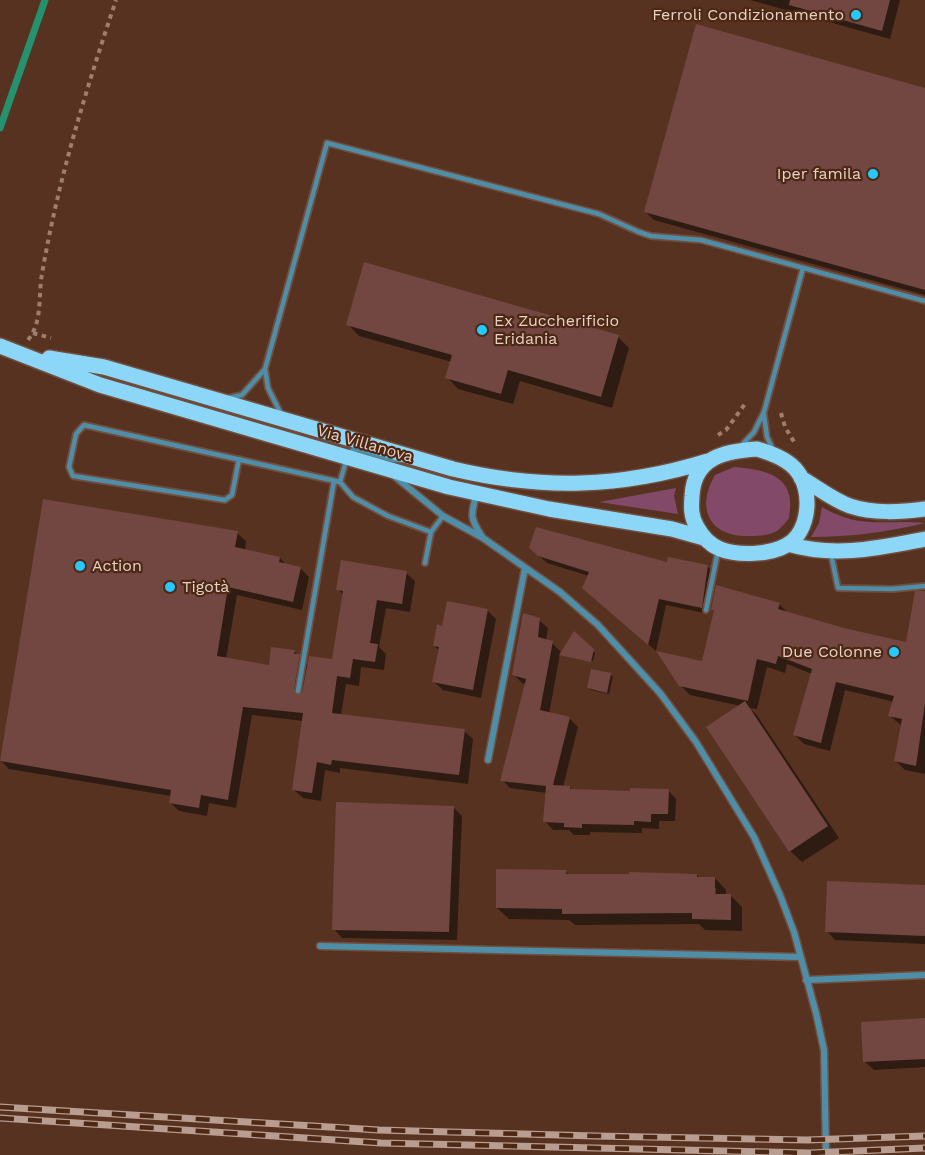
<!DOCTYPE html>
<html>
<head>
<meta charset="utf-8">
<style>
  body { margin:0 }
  canvas { display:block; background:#573220 }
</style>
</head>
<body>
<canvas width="925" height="1155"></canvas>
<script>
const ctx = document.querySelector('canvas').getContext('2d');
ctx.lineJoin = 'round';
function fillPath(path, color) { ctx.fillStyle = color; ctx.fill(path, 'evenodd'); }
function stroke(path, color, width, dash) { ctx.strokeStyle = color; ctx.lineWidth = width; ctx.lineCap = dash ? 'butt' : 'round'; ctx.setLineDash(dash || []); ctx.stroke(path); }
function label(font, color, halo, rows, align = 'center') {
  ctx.font = font + ' "Work Sans",sans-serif'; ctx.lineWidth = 4.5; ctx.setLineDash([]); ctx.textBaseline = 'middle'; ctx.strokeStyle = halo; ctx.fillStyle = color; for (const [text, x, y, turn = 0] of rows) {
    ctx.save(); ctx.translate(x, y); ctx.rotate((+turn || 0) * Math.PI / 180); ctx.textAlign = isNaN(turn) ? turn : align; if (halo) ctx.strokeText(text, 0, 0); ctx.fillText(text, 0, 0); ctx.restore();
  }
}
fillPath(new Path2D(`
  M734,467C768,470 797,476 789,518C785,523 781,529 775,532C767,536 757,536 747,536C708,536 696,507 715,475Z
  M676,488L674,496L678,514L599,502Z
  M822,507C861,530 885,519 925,523C887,532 850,537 811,537L819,523Z`), '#834969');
fillPath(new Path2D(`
  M750,0H900L890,39Z
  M925,90V295L654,220L645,211Z
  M348,324L618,337L629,348L612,408L520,381L513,404L458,389L447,377L452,362L359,336Z
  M237,533L246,541L245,550L280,558L287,566L300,568L309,577L302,610L237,595L226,659L270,667L294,652L308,665L333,661L344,596L338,589L406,573L415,581L410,612L386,608L379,647L386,654L384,670L361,667L359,686L346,684L341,715L464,731L473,739L468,784L340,768V773L325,770L321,801L303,798L294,790L304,721L252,715L236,808L209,803L207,816L179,811L170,802L171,796L9,769L0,760Z
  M538,555L707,566L715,574L709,614L666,605L656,651L591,595L589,576L547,563Z
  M779,604L788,613L844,630L908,643L925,608V774L905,770L896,761L902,726L890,716L894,702L845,690L830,751L804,744L795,735L812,674L787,664L785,673L767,667L757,709L749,708L756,714L839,838L802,862L790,851L741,706L690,695L680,685L704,663L715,612L712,609Z
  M487,610L496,619L481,698L443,690L434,682L440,651L434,646L443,627Z
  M539,620L548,628L546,641L552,643L562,653L574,633L595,653L593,661L562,654V656L560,654L549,714L570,719L578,727L563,787H570L573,791L632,793L668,790L676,799L675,821H659V829L642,828V833L590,832V835H574L569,830H553L545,821L547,793L510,788L502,780L526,684L522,683L514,675Z
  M610,675L613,677L609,694L591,690L588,688Z
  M453,807L462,816L457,940L342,938L334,929Z
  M565,871L569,875H697L700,878H715L726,890V896H731L742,907V931L705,930L699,924L575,925L569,920L509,919L497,908ZM713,888H716V902Z
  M925,887V944L835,940L827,931Z
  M925,1019V1067L874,1070L865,1062Z`), '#0007');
stroke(new Path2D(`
  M0,128L45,0`), '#24926f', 7);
fillPath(new Path2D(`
  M790,0H890L882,31L789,5Z
  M696,24L925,88V290L644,212Z
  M364,262L619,335L601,397L508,370L501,394L445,378L452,355L346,325Z
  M43,499L238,531L235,547L280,557L279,562L301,567L293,602L228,587L217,656L269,665L271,647L295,650L294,654H300L294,690L297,695L302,692L309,656L332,659L343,591L336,590L341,560L407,571L402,604L377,600L370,643L378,644L375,662L353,659L350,678L337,676L332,713L465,729L459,775L332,760L331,765L317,762L312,793L292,790L303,713L243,707L228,800L201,795L199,808L169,803L171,790L0,761Z
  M536,527L667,562L668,557L708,565L702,608L659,599L648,645L582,588L589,572L538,556L529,548Z
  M716,585L780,603L778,609L844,628L906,642L915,591H925V703L916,766L894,761L902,719L888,716L894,696L836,682L821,743L793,735L812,669L778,656L776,664L757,659L748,701L679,686L656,651L702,661L714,610H711Z
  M447,601L488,609L473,690L432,682L439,647L433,646L437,624L442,626Z
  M523,613L540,618L538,637L553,641L540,710L570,717L553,785L570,786V789L630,791V788L669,789L668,814H651V822L634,821V825L582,824V828L564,827V823L543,822L546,786L500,781L526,679L512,675Z
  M574,631L594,649L591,662L559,655Z
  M591,669L611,673L607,693L587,688Z
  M745,701L828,826L789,852L706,727Z
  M336,802L454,806L449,932L332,930Z
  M496,869L566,870V874H629V872L697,874V877H715V894H731V920L692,919V913L562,914V909L496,908Z
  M827,881L925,885V936L825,932Z
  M925,1018V1059L863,1062L861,1022Z`), '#724641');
const service = new Path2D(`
  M265,369L268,388L281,414
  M228,398L242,395L265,369L327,143L599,214L639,232L651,236L701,240L925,301
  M764,415L767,437L773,450
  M742,445L754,432L764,412L803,268
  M349,453L353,450H358L394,460H400
  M239,459L232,495L225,500L73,476L69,467L76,434L84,425L340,482L353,497L388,516L431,532
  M340,482L346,461
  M831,554L838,588L892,589L925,586
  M425,563L431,532L443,516
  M706,610L718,551
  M298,691L334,481`);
const minor = new Path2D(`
  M393,475L443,516L483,538L560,592L598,625L660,693L696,742L754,837L780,895L794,932L816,1013L824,1050L826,1155
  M477,493C470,515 470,519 483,538
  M488,760L525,568
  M320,946L800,957
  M806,980L925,975`);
const primary = new Path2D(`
  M0,346L100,385L449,487L549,509L672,529L704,538
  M49,358L104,367L453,469C542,490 621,488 708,461
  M757,449C771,453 788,459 797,471C813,491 810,531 787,545C770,555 738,556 720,549C710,545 702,536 697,527C691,517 691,508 692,496C694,457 725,451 757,449Z
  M801,478C817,487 833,500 850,506C874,514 901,512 925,509
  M788,544C835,558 878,548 925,539`);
stroke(service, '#714e3e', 8);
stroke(minor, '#714e3e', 9);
stroke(primary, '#714e3e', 18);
stroke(new Path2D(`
  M33,333L51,338
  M28,340C43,321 38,296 42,274C58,180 86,90 116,0
  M781,413L785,427L796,445
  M718,435L726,430L745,404`), '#9d7e70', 4, [4.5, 4.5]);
stroke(service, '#4e8ea8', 4.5);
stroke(minor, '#4e8ea8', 6);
stroke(primary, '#8cd7f7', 15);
const rail = new Path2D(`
  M0,1107L379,1130L595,1136L807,1140L925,1136
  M0,1118L381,1143L810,1153L925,1148`);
stroke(rail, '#b99d90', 7);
stroke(rail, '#4c2815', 4.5, [14]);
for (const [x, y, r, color] of [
  [856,15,6,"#25c9fe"],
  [873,174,6,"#25c9fe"],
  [482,330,6,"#25c9fe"],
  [80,566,6,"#25c9fe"],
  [170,587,6,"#25c9fe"],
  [894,652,6,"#25c9fe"]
]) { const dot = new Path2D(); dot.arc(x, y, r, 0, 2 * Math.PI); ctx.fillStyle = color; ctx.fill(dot); stroke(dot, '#4c2815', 2); }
label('16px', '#e8d0c5', '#4c2815', [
  ["Ferroli Condizionamento",844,15],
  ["Iper famila",861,174],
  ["Ex Zuccherificio",494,321,"left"],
  ["Eridania",494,339,"left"],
  ["Action",92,566,"left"],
  ["Tigotà",182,587,"left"],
  ["Due Colonne",882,652]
], 'right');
label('16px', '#e8d0c5', '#4c2815', [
  ["Via Villanova",365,444,16]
]);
</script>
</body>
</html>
